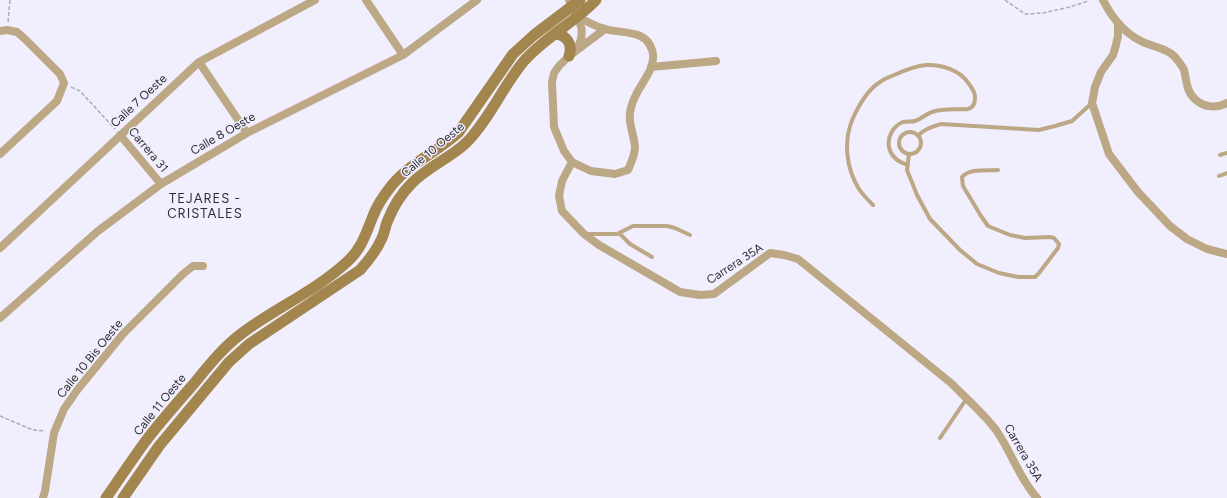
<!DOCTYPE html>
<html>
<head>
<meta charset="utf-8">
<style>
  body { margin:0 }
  canvas { display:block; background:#f1eefe }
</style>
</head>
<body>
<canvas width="1227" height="498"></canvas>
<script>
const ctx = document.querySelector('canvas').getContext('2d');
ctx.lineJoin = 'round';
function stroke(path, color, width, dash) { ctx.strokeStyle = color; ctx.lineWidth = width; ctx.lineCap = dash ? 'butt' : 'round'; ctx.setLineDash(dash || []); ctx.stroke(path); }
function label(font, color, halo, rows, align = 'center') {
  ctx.font = font + ' Figtree,sans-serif'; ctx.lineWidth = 3; ctx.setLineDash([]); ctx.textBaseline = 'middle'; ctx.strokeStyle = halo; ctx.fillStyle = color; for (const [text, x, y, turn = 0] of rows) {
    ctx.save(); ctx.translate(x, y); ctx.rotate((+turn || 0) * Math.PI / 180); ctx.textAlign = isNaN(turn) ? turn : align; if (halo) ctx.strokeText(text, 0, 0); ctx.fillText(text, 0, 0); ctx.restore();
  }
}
stroke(new Path2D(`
  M1005,0L1025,14L1043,13L1070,7L1088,1
  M8,22L10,0
  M71,87L80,91L115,129
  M0,416L33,430L45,431`), '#acaab6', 1.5, [4, 2]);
stroke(new Path2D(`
  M899 143a11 11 0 1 1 22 0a11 11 0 1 1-22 0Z
  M918,136C924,129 932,127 941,124L1039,130L1055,126L1072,121L1092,103
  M909,154L907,170L917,195L930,219L960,250L977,264L999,273L1018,277H1035L1039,273L1058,248L1059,244L1054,238L1050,237L1025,238L1010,235L988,226L981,216L963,186L962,177C970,168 987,171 998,170
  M1220,155L1227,153
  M1219,176L1227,173
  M873,205C868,200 863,195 859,189C846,168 843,141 853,118C859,105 867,90 880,82C884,79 889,77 894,75C903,71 915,66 926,65C941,64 960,70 969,84C972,88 975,92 975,97C975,103 974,107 968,109C956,110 943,108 932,112C926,114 921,119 915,121C912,122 907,121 903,122C893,126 887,137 889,147C891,157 898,162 908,165
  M619,233L630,244L652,257
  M586,234H617L633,226H667L675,228L690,235
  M940,438L967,398`), '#bda885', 4);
stroke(new Path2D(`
  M366,0L403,55
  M569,0C577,18 589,30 576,50
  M1103,0C1112,18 1126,35 1145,43C1155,47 1168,49 1175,57C1178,61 1182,65 1184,70C1187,81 1186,92 1196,100C1205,108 1217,108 1227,103
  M578,17C586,21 596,27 605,29C622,34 646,29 652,50C654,55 653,62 651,68C645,82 634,93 631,108C627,121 634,134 635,147C635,155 631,163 628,170L615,174L591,171L572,162L564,151L554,127L552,82L554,73L559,66L569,56L605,29
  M1118,23V36L1116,45L1113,55L1101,72L1095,87L1092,103L1109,154L1138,192L1170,226L1187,239L1207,249L1227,254
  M0,31L7,30L17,32L25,39L60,74L64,83L57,101L0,154
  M199,62L247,133
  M651,67L716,61
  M120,135L161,184
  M572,162L562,181L559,196L562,211L584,234L599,245L680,292L700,295L714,294L770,253L784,255L798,259L951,383C962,394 973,404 984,416C988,420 992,425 996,430C1011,451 1019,478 1037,498
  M0,248L199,62L315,0
  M0,318L98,231L161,184L247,133L403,55L477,0
  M43,498L45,491L54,433L64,409L78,389L123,334L183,274L193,266H203`), '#bda885', 8);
stroke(new Path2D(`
  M555,34C567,35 573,44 569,56
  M106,498C120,478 133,458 148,438C161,421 176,404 191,387C206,369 221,349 241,334C275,308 316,291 348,261C362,248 366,233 373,216C377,205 384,195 392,185C410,163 437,152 458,133L513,54L534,35L580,0
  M123,498L159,446L229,362L249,344L360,270C369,260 377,250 382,238C385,232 385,226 388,220C393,207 402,193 412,183C428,167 450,158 466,143C489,120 503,86 524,61C545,37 574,23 596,0`), '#a3854e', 11);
label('12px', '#2e2d32', '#f1eefe', [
  ["Calle 7 Oeste",139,101,-43],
  ["Calle 8 Oeste",223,134,-30],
  ["Carrera 31",148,150,50],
  ["Calle 10 Oeste",433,150,-40],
  ["Carrera 35A",735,264,-33],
  ["Calle 10 Bis Oeste",90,359,-51],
  ["Calle 11 Oeste",160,405,-51],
  ["Carrera 35A",1023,453,60]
]);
ctx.letterSpacing = '1px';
label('13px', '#2e2d32', '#f1eefe', [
  ["TEJARES -",205,199],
  ["CRISTALES",205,214]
]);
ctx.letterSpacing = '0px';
</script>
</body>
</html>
